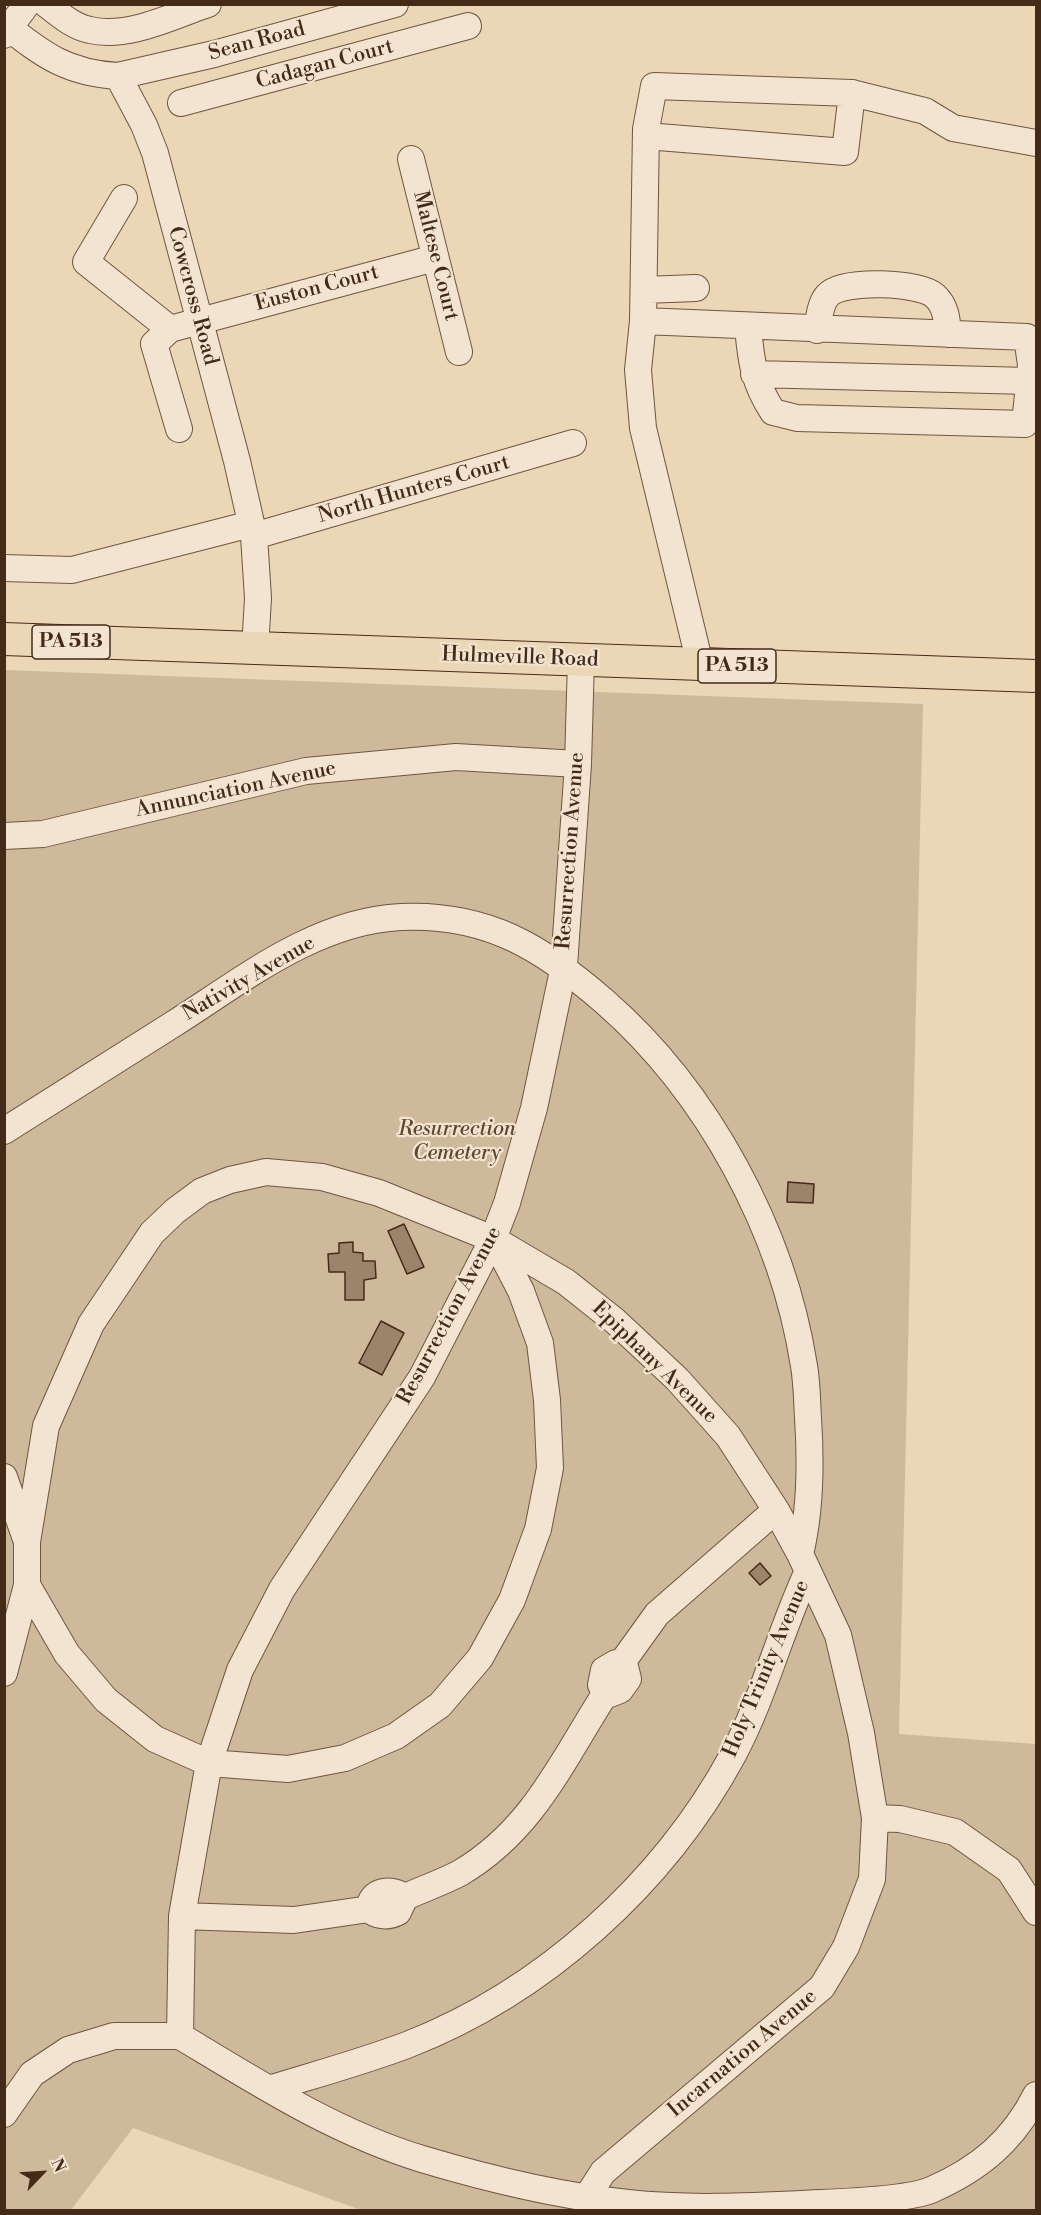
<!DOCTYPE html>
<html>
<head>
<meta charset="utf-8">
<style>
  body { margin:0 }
  #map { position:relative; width:1041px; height:2215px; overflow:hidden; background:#ebd6b6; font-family:"Libre Bodoni",serif }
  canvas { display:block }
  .frame { position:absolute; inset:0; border:6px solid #442b18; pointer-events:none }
  .north { position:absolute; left:12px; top:2143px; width:60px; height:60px; -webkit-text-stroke:4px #f2e4d0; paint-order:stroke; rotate:65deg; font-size:16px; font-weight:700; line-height:24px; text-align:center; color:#442b18 }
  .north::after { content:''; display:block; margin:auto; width:21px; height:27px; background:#442b18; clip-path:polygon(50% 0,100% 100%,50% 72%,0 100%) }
</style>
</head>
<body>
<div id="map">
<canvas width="1041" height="2215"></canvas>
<div class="frame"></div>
<div class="north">N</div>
</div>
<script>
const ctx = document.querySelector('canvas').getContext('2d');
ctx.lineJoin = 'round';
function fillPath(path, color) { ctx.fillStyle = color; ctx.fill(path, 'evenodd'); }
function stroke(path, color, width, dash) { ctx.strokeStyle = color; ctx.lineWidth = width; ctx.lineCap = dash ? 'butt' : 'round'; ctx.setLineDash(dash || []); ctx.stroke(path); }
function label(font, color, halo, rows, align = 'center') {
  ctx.font = font + ' "Libre Bodoni",serif'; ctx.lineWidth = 4.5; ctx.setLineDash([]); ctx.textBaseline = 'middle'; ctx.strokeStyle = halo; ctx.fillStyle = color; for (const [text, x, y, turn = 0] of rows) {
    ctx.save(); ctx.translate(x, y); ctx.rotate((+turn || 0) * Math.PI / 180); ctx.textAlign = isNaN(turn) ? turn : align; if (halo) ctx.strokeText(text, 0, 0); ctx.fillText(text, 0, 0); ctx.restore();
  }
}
fillPath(new Path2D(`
  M5,670L923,704L899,1734L1036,1744V2210H361L133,2128L71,2210H5Z`), '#cfb99b');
const building = new Path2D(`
  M788,1182L814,1184L813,1203L787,1202Z
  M404,1224L424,1267L407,1274L388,1231Z
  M353,1242V1252L363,1253V1261H375L376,1278L364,1280V1300H345V1272H329L328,1254L339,1253V1243Z
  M381,1321L404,1333L382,1375L359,1363Z
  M760,1563L771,1576L760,1585L749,1573Z`);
fillPath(building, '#9b846a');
stroke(building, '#442b18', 1.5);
const minor = new Path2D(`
  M46,4C60,15 74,27 90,30C128,39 172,16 208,4
  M4,24C43,55 67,73 118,76L144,125L155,153L237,461L254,536L258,598L255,649
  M4,35L27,4
  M118,76L214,54L395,4
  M181,103L468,26
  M646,136L845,152L852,93
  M1036,143L953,128L925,111L852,93L654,86L646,129L643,321L1027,337L1031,365H1036
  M411,159L459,352
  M124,198L86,262L170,329L435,258
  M644,290L696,288
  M643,321L638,370L643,428L700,664
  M748,327C751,362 754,383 773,412L797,418L1025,424L1031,365
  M170,329L154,344L179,429
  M817,330C819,319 820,303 828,295C843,279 921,282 935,296C946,306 947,320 948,334
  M754,374L1029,381
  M254,536L573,443
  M4,568L72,570L251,524
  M4,836L43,834L306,771L456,757L578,764
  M4,1131C61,1095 118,1059 175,1023C244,979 316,921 401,917C487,913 543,948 605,1002C708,1092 783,1231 804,1366C807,1383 807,1401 808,1418C811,1463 811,1509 800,1554
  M4,1477L26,1539
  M27,1585L67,1654L106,1700L155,1739L209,1763L288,1769L345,1758L396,1736L440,1705L480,1658L512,1600L538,1529L550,1468L547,1400L540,1343L521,1291L494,1239
  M621,1664L625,1667L628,1679L620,1690L607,1695L601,1685L604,1670L616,1663L621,1664L657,1614L776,1510
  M4,1673L27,1585V1542L46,1426L91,1324L152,1233L175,1211L202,1191L230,1180L266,1172L322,1177L379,1193L493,1239L566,1282L615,1321L677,1379L728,1436L776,1510L800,1554L838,1635L861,1733L875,1818L872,1879L846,1947L822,1987L603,2172L587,2197
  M875,1818L900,1819L955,1832L1009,1870L1036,1912
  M405,1897L398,1912C389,1917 377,1917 369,1909C371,1889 391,1888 405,1897C423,1889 443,1882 460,1873C533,1830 562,1761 605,1694
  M182,1916L294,1920L369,1909
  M180,2036L182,1916L209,1763L240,1670L282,1589L422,1377L493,1239L507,1203L534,1108L564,966L578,764L581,660
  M180,2036C258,2083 334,2132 422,2159C489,2179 558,2196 628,2203C691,2210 757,2206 820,2203C845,2202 910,2199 931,2190C979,2169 1013,2141 1036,2095
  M269,2089C314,2075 362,2062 407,2045C543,1992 663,1884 733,1755C764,1697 780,1631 808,1571
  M4,2114L32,2074L68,2050L114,2036H180`);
const major = new Path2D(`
  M4,639L1036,676`);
stroke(minor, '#6e5640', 28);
stroke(major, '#442b18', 34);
stroke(minor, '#f2e4d0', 26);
stroke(major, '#ebd6b6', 32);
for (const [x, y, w] of [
  [71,642,78],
  [737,666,78]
]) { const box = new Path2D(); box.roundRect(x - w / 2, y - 17, w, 34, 4.5); ctx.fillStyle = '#f2e4d0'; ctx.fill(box); stroke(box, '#442b18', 1.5); }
label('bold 20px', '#442b18', null, [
  ["PA 513",71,642],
  ["PA 513",737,666]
]);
label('21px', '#442b18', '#f2e4d0', [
  ["Sean Road",257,42,-15],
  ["Cadagan Court",325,65,-15],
  ["Maltese Court",435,256,76],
  ["Euston Court",317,289,-15],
  ["Cowcross Road",192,296,75],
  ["North Hunters Court",414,490,-16],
  ["Hulmeville Road",520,658,2],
  ["Annunciation Avenue",236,790,-12],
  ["Resurrection Avenue",571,851,-86],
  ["Nativity Avenue",249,979,-30],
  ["Resurrection Avenue",450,1316,-62],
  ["Epiphany Avenue",654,1363,44],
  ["Holy Trinity Avenue",767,1669,-67],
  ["Incarnation Avenue",743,2054,-40]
]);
label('italic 21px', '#604732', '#f2e4d0', [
  ["Resurrection",457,1130],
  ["Cemetery",457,1154]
]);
</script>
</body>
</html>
